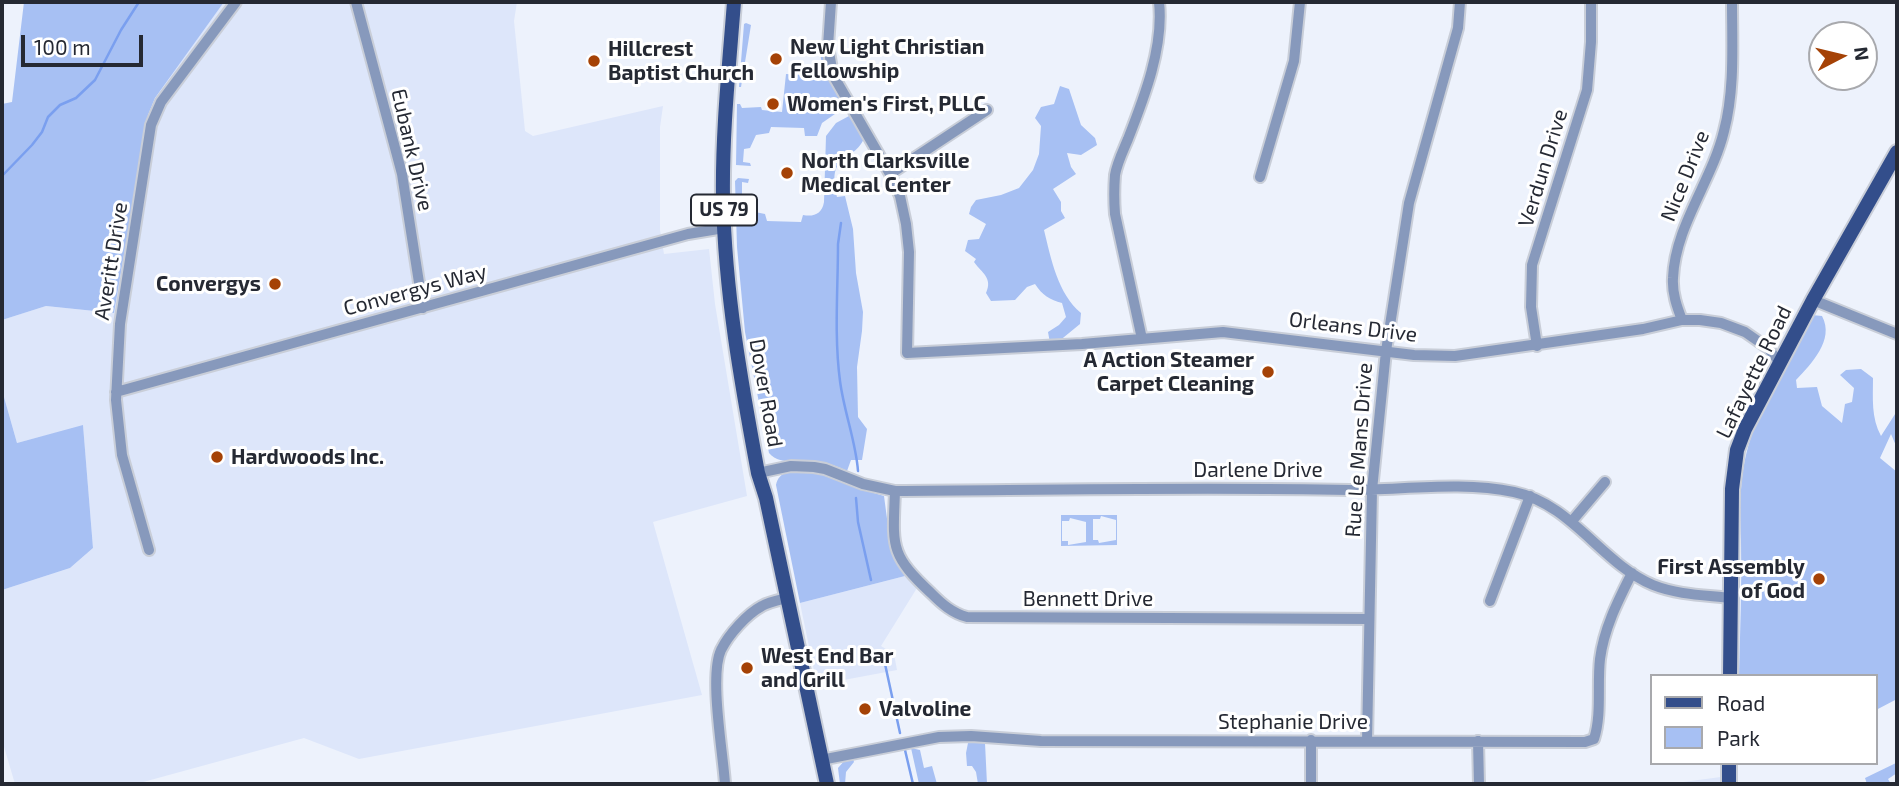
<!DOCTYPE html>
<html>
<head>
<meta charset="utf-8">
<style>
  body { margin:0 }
  #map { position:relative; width:1899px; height:786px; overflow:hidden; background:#edf2fc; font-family:"Exo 2",sans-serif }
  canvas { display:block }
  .frame { position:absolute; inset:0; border:4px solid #252933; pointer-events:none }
  .legend { position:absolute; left:1650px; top:674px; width:228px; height:91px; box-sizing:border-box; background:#fff; border:2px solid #a8a9ad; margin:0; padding:9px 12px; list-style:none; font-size:21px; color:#252933 }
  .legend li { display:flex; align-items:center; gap:14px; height:35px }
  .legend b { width:35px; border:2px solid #a8a9ad }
  .north { position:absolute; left:1808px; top:21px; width:70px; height:70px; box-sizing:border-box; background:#fff; border:2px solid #a8a9ad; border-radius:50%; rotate:83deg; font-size:19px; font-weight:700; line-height:28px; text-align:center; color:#252933 }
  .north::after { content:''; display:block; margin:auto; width:24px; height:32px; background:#a54206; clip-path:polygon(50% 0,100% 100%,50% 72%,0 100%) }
  .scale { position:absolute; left:21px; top:35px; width:122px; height:32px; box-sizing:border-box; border:4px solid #252933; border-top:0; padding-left:9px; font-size:21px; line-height:24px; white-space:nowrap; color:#252933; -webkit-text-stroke:5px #fff; paint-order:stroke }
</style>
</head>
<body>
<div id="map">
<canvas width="1899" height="786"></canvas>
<div class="frame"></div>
<ul class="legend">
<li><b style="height:9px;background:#334e8b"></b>Road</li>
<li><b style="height:19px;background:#a7c0f3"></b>Park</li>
</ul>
<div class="north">N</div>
<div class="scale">100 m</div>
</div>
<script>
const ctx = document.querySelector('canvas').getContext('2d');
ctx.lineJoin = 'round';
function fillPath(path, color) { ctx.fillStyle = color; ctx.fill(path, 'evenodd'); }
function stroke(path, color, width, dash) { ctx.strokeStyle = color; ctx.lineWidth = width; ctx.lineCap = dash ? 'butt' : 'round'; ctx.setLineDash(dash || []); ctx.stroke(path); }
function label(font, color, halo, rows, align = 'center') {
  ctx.font = font + ' "Exo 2",sans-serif'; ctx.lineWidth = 6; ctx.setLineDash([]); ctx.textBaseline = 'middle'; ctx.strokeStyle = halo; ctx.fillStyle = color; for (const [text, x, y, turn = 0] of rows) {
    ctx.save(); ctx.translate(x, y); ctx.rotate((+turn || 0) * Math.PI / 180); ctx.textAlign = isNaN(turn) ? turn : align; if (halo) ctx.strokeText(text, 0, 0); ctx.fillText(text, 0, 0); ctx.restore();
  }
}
fillPath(new Path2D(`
  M224,2H517L514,21L525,131L533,136L663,106L660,127V230L664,254L709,249L715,304L747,496L653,522L702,695L359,759L304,738L136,784H15L2,740V590L70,568L93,548L83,426L17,443L2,390V320L46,306L114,313L148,115L155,98Z
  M905,576L917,588L881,646L894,654L897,670L817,685L800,603Z
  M1736,775V784H1668Z`), '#dde6fa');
fillPath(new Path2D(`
  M24,2H224L155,98L148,115L114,313L46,306L2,320V104L12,102Z
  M746,23L751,25L741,87H739L744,24Z
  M825,52L828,75L845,107L822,123L817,136H805L804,128L771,127L769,133L756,135L750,148L744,149L743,162L750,163L751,166L736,165L737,104H740L742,108L761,107L762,110L782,112L786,74L824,76L820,53Z
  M1060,86L1069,89L1081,125L1095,138L1097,145L1081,155L1067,153L1071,167L1076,174L1053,189L1061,202V211L1065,218L1044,230C1051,259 1058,294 1081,313L1080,324L1058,342L1050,343L1048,332L1059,325L1066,317L1062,303C1050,300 1042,295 1035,284L1027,287L1015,300L991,301L986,293C993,278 982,273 974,262L976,259L965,251L968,240L979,239L986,224L969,214L971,207L976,200L1001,195L1019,188L1033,170L1039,154L1041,126L1035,118L1041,107L1054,104Z
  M849,116L864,139C850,165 827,153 837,197L845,196L853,229L856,273L863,312L862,331L857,367L858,417L867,429L862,460H851L847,471C839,467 829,463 820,462C803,459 781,467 769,453L745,332L737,247L735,181L738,178L749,179L748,183L742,182V198L749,199L755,212L765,214L767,221L801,222L803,215C814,217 822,214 824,202L826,136L836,123Z
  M1812,315L1822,316C1835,340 1811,364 1796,380L1797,388L1817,387L1822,406L1842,423L1845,404L1852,402L1854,388L1840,375L1846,370L1861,369L1873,378C1873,399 1871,417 1881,436L1897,411V448L1891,434L1880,458L1897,472V699L1876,710V676H1739C1740,631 1742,586 1741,541C1740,504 1739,476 1750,440C1764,396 1791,355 1812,315Z
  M2,390L17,443L83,425L93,548L70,568L2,590Z
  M804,471L820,474L854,487L884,496L891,549L905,576L800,603L776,485C779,470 792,472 804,471Z
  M1061,515H1117V545L1061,546ZM1101,516L1116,520V540L1099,543L1098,540H1093V519H1100ZM1070,518L1086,522V542L1068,545V541H1062V521H1069Z
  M968,743H985L987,784H978L976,772L972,766H967L966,753Z
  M911,748L920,750L924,768L932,766L937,784H919Z
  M853,759L854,762L846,772L845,784H840L838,768L845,760Z
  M1897,759V773L1888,779L1891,784H1867L1865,778L1896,763L1895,760Z`), '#a7c0f3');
stroke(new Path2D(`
  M2,176L32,145L42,132L48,117L60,105L76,98L95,80L121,30L139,2
  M841,223L838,244C838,289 834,336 840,381C844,412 856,442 858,471
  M856,498L858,522L871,580
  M885,664L900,733
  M905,750L913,784`), '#7a9fef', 2.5);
const minor = new Path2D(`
  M356,2L402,174L423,308
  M831,2L828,46L833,75L890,174L900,196L906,224L909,252L907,353L1082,344L1223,332L1414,355L1455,356L1643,329L1682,320H1700L1721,323L1745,332L1768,348L1780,363
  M890,174L987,110
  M1260,177L1294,61L1300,2
  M1813,300L1897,334
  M1682,320C1677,307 1672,293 1673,278C1675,226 1712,181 1724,131C1735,89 1732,44 1732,2
  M1142,339L1115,214C1114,201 1114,188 1115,175C1117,163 1123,151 1128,139C1144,98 1164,47 1159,2
  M1537,346L1531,307L1532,265L1587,90L1591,42V2
  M116,392L688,234L724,228
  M758,473L791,466L814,467L825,469L863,484L895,491C1046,490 1198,487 1350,490C1404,490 1461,481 1514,492C1572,504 1601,563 1653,585C1678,595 1705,595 1731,598
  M895,491C893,546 889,554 931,593C942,604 952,613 967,617L1369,619
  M1572,521L1605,482
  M149,550L122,455L116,400L120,324L151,125L161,102L236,2
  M1490,601L1530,496
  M1367,741L1372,490L1386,351L1409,203L1458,28L1460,2
  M1478,741L1479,784
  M821,760L939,737L971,736L1041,741L1585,742L1594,739C1602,714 1597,685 1600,659C1604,628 1618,601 1632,573
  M725,784C723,752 709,676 721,650C729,634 747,614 762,606C769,602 779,600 787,598
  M1311,784V740`);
const major = new Path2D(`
  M734,2C729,67 722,133 723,199C725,292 741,382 758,473L766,498L827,784
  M1730,676L1732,489L1737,450L1745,429L1813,300L1897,152
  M1729,784V763`);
stroke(minor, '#c9ced8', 14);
stroke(major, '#c9ced8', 18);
stroke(minor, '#8799bc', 10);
stroke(major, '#334e8b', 14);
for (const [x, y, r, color] of [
  [776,59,7,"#a54206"],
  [594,61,7,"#a54206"],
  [773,104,7,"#a54206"],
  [787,173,7,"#a54206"],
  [275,284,7,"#a54206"],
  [1268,372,7,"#a54206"],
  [217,457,7,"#a54206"],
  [1819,579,7,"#a54206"],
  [747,668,7,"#a54206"],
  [865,709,7,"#a54206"]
]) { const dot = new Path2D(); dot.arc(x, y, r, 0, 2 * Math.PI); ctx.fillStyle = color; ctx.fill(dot); stroke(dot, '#fff', 2.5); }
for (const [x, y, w] of [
  [724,210,66]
]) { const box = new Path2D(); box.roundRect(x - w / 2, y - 15.5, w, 31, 5); ctx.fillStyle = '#fff'; ctx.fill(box); stroke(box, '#252933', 2); }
label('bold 19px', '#252933', null, [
  ["US 79",724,210]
]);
label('bold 21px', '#252933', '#fff', [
  ["New Light Christian",790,47],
  ["Fellowship",790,71],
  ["Hillcrest",608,49],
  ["Baptist Church",608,73],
  ["Women's First, PLLC",787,104],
  ["North Clarksville",801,161],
  ["Medical Center",801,185],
  ["Convergys",261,284,"right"],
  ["A Action Steamer",1254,360,"right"],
  ["Carpet Cleaning",1254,384,"right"],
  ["Hardwoods Inc.",231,457],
  ["First Assembly",1805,567,"right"],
  ["of God",1805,591,"right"],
  ["West End Bar",761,656],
  ["and Grill",761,680],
  ["Valvoline",879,709]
], 'left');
label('21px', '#252933', '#fff', [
  ["Eubank Drive",412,150,77],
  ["Verdun Drive",1543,168,-73],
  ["Nice Drive",1685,176,-68],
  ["Averitt Drive",111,261,-81],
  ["Convergys Way",415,290,-15],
  ["Orleans Drive",1353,327,7],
  ["Lafayette Road",1754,372,-64],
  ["Dover Road",766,393,80],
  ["Rue Le Mans Drive",1359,450,-86],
  ["Darlene Drive",1258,470],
  ["Bennett Drive",1088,599],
  ["Stephanie Drive",1293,722]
]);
</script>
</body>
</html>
